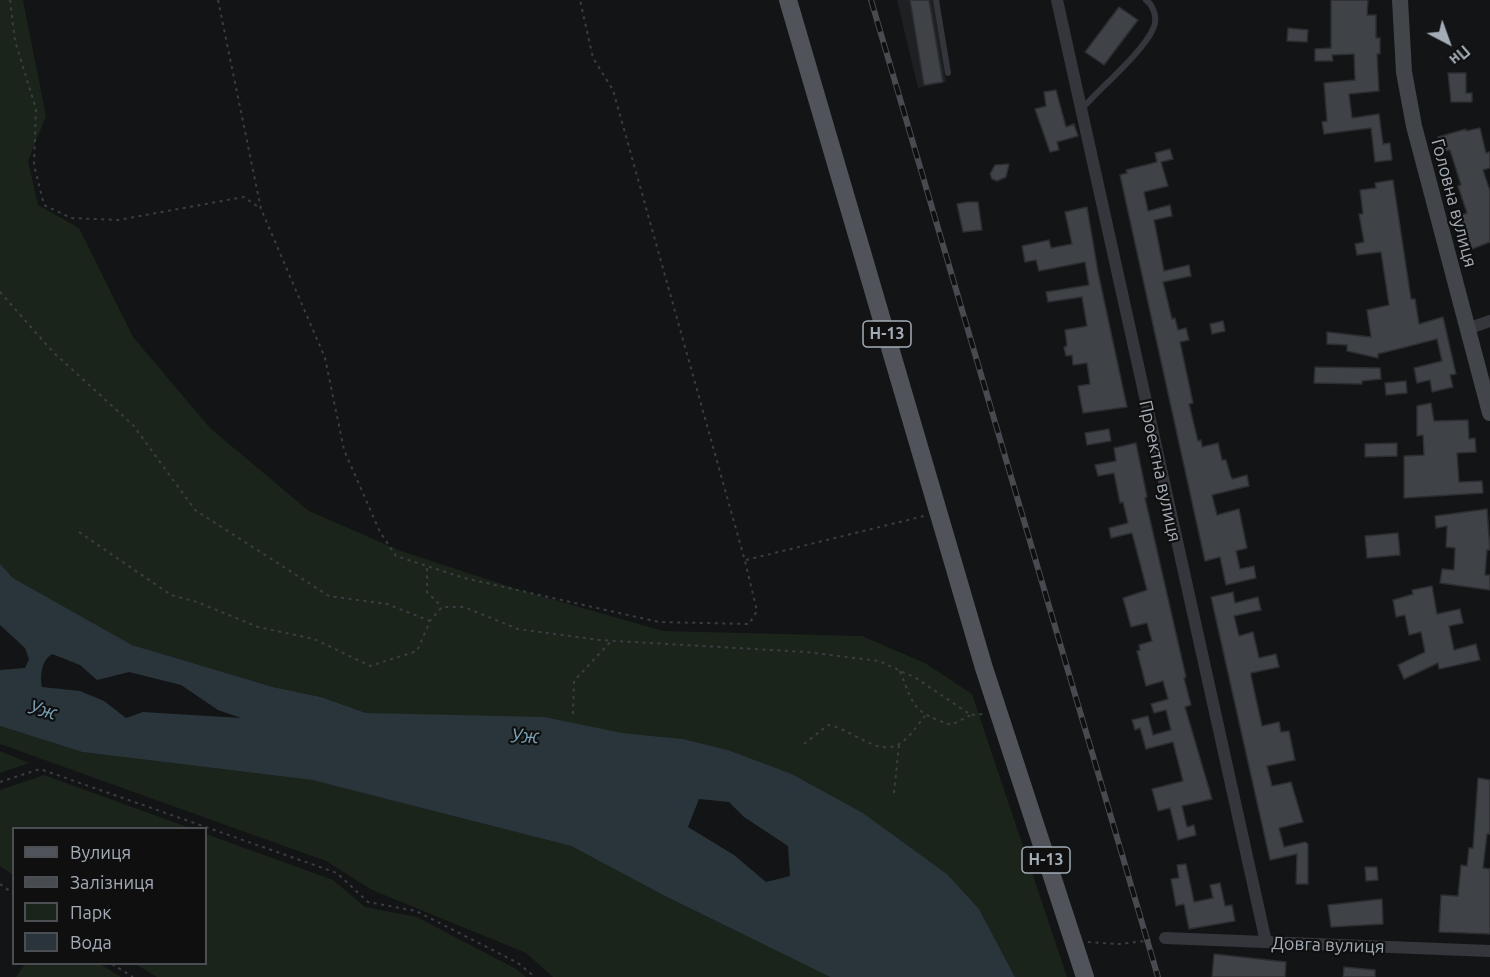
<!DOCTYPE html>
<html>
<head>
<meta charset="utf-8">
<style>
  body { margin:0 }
  #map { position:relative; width:1490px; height:977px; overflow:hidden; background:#131415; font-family:Ubuntu,sans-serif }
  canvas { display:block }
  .legend { position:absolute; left:12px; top:827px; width:195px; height:138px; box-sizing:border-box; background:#0f0f10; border:2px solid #4b4e53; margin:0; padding:8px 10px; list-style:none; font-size:18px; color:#a4adb7 }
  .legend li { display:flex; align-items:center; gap:12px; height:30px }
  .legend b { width:30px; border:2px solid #4b4e53 }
  .north { position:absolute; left:1418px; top:12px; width:60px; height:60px; -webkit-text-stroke:4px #0f0f10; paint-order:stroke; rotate:139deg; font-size:16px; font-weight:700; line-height:24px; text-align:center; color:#a4adb7 }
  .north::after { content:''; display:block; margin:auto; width:21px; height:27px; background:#a4adb7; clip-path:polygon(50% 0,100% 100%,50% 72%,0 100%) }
</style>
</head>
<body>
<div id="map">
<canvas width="1490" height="977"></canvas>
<ul class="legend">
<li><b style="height:8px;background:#50545a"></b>Вулиця</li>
<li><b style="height:8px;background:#474b50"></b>Залізниця</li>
<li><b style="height:16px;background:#1b241b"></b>Парк</li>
<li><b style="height:16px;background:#29353a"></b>Вода</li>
</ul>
<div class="north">Пн</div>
</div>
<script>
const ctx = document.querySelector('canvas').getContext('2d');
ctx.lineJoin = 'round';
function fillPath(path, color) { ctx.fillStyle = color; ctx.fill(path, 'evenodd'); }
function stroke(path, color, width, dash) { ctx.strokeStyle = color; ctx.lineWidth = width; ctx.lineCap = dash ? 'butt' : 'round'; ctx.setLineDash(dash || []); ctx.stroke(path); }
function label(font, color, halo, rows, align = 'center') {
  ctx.font = font + ' Ubuntu,sans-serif'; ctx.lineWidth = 4.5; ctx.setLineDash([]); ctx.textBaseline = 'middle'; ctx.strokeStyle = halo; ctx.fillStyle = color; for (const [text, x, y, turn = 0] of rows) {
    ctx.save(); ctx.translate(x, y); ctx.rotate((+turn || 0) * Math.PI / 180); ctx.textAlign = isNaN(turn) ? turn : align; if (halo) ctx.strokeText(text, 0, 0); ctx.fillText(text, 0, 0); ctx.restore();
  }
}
fillPath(new Path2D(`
  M897,0H933L946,82L918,88Z`), '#1f2023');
fillPath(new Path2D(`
  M0,0H23L46,116L28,161L38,205L79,228L133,337L210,428L309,511L401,551L520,590L663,631L862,636L925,663L972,694L1067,977H1015L979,909L947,874L863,813L792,774L728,750L683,739L427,715L366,713L321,697L273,687L132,645L13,578L0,564Z
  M0,726L82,752L312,780L571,846L663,895L830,977H553L526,953L372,890L326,861L0,744Z
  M0,751L29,763L0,773Z
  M44,775L190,828H14L13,875L0,866V790Z
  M206,834L333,880L365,907L417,917L516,969L526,977H157L135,964H206Z
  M25,964H100L121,977H16Z`), '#1b241b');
fillPath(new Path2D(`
  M0,564L13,578L132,645L273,687L321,697L366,713L544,717L622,733L683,739L728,750L792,774L863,813L947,874L979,909L1015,977H830L663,895L571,846L312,780L82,752L0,726V670L25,668L29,659L25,648L0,625ZM52,654L80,665L97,680L129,672L181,685L218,710L241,718L143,712L126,718L104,701L80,691L42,687C40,676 41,661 52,654ZM699,799L729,802L744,817L788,846L790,876L766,882L734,855L688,827Z`), '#29353a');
const building = new Path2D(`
  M910,0H929L943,82L924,85Z
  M1331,0H1368L1367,15H1376V38H1380V54H1377L1379,91L1349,94L1352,118L1379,114L1383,144L1390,143L1392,160L1375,162L1371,128L1324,134L1322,122L1327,121L1324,83L1355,80L1354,54L1332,55L1333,61H1315V49L1331,48Z
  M1119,7L1138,20L1104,65L1085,52Z
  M1288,28L1308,30L1307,42L1287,41Z
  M1448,73H1466V93H1472V102H1451Z
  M1056,90L1066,127L1074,124L1078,136L1057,142L1059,150L1050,152L1035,109L1046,106L1044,92Z
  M1480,128L1486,153L1490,152V168L1483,170L1490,191V242L1472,249L1459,216L1467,213L1458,186L1461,185L1450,150L1441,151L1438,137L1466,129V131Z
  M1170,149L1173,159L1161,162L1168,186L1144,192L1148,211L1170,205L1172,216L1154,220L1164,271L1189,265L1191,276L1163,282L1172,319L1175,318L1178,330L1186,328L1189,340L1180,342L1193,403L1189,404L1198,441L1201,440L1202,447L1218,443L1222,460H1226L1231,477L1233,479L1247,475L1249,486L1212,495L1217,515L1239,509L1247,548L1236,551L1240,569L1254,566L1256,578L1226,585L1220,557L1205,561L1120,175L1127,173L1126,170L1157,162L1155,153Z
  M1009,164L1006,177L997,181L992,179L990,174L995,165Z
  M1393,180L1411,299H1415L1419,324L1443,317L1456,374L1450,375L1453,387L1432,392L1430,380L1417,383L1414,368L1442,361L1437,339L1378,354V358L1347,351V345L1327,344V332L1371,337L1367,310L1389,305L1381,252L1357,255L1355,244L1364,242L1359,214H1363L1360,190L1376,188L1375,183Z
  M967,202H978L982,230L963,232L957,204Z
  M1087,207L1098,272L1127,407L1083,413L1078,386L1090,384L1087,363L1073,365L1072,355L1066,356L1064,347L1067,346L1065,330L1087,326L1082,297L1048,302L1046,292L1089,285L1085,262L1039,271L1036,260L1025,262L1022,246L1049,240L1051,248L1072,244L1065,212Z
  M1223,321L1225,331L1212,334L1210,324Z
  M1315,367L1380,368L1381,379L1362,381V384L1314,383Z
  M1406,381L1407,393L1386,395L1385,383Z
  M1431,403L1434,421L1468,420L1469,439L1475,438L1476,452L1457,453L1459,482L1482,481L1483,493L1404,498V456L1424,455L1423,435L1417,436V406Z
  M1109,429L1111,441L1087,445L1085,433Z
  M1136,443L1147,497L1145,498L1186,677L1184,678L1191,705L1185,707L1212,799L1182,806L1187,827L1194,825L1196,835L1178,840L1170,808L1158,811L1152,789L1183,781L1173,742L1146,749L1140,728L1135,730L1132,720L1148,716L1153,735L1171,730L1166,710L1154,713L1151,704L1168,699L1163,681L1146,686L1137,651L1140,650L1139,645L1152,641L1147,623L1131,627L1123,598L1147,590L1132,533L1111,538L1109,528L1128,523L1123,502L1120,503L1114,473L1098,476L1095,465L1116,461L1114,448Z
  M1397,443V456L1365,457V444Z
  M1487,509L1490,550H1487L1485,575H1490V590L1440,583L1442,569L1454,570L1455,548L1446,547L1447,526L1436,528L1435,516Z
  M1398,533L1400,555L1367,558L1365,536Z
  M1432,586L1437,614L1460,609L1463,623L1449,626L1454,650L1476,644L1480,660L1439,669L1438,663L1404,679L1398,665L1425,652L1421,632L1409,635L1405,615L1396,617L1393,600L1413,594L1412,590Z
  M1233,592L1235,603L1258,597L1261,610L1234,616L1239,636L1253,632L1259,658L1276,654L1279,667L1251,673V676L1262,726L1279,722L1281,732L1289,731L1295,760L1267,766L1272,786L1291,782L1303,822L1279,828L1284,847L1305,842L1308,844V884H1296L1297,854L1270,860L1211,597Z
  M1478,778L1490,780V834H1487L1483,868L1490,869V934L1439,932L1441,895L1458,896L1461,865L1467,866L1469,848H1473Z
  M1186,864L1194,902L1213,898L1210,885L1220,883L1225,906L1232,905L1235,921L1189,929L1184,904L1176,906L1171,879L1179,878L1177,865Z
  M1365,867H1377L1378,880L1366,881Z
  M1382,899L1383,924L1331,927L1328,905Z
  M1214,954L1286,962L1285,977H1212Z
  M1344,967L1375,970V977H1343Z`);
fillPath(building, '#3f4246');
stroke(building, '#2d2e32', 1.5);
stroke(new Path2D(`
  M10,0L15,41L36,109L34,165L44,205L71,218L118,220L244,197L261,209
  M218,0L261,209L325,358L344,450L380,532L396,556L464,578L659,622L749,624L757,611L745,561L613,90L593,58L580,0
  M0,292L53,352L133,425L195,510L329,596L387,604L430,621
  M79,532L171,595L197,602L258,627L314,639L370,666L417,651L430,621L442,607H464L518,629L599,640L806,652L879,661L916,678L971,715L984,714
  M746,560L924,516
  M427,568V592L442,607
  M900,671C914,707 913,712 951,725L971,715
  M573,714L574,681L612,640
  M804,744L828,725C850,728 878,757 899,744C909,739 918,724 925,716
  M0,782L40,769L337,873L368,902L416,911L518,963L535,977
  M894,793L899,745
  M0,884L14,894
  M1088,942L1119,944L1154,940
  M112,964L133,977`), '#3a3e42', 2, [3, 4.5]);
stroke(new Path2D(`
  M936,0L948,73
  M1082,109C1100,88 1143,52 1153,29C1158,19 1154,6 1146,0`), '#34363b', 6);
stroke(new Path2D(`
  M1057,0L1266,942
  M1467,329L1490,321
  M1165,938L1490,951`), '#34363b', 12);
stroke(new Path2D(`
  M1400,0L1404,72L1414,126L1490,413`), '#42464b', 16);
stroke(new Path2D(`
  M788,0L984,668L1085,977`), '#50545a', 18);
const rail = new Path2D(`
  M871,0L1158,977`);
stroke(rail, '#474b50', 6);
stroke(rail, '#0f0f10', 4, [11]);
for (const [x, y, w] of [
  [887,334,48],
  [1046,860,48]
]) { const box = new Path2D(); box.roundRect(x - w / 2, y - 13, w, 26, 4.5); ctx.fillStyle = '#0f0f10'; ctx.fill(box); stroke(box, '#a4adb7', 1.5); }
label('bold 16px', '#a4adb7', null, [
  ["Н-13",887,334],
  ["Н-13",1046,860]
]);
label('18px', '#a4adb7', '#0f0f10', [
  ["Головна вулиця",1454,203,75],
  ["Проектна вулиця",1160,471,78],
  ["Довга вулиця",1328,945,2]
]);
label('italic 20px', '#79a2b4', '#0f0f10', [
  ["Уж",43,710,15],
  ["Уж",525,736,2]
]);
</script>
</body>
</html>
